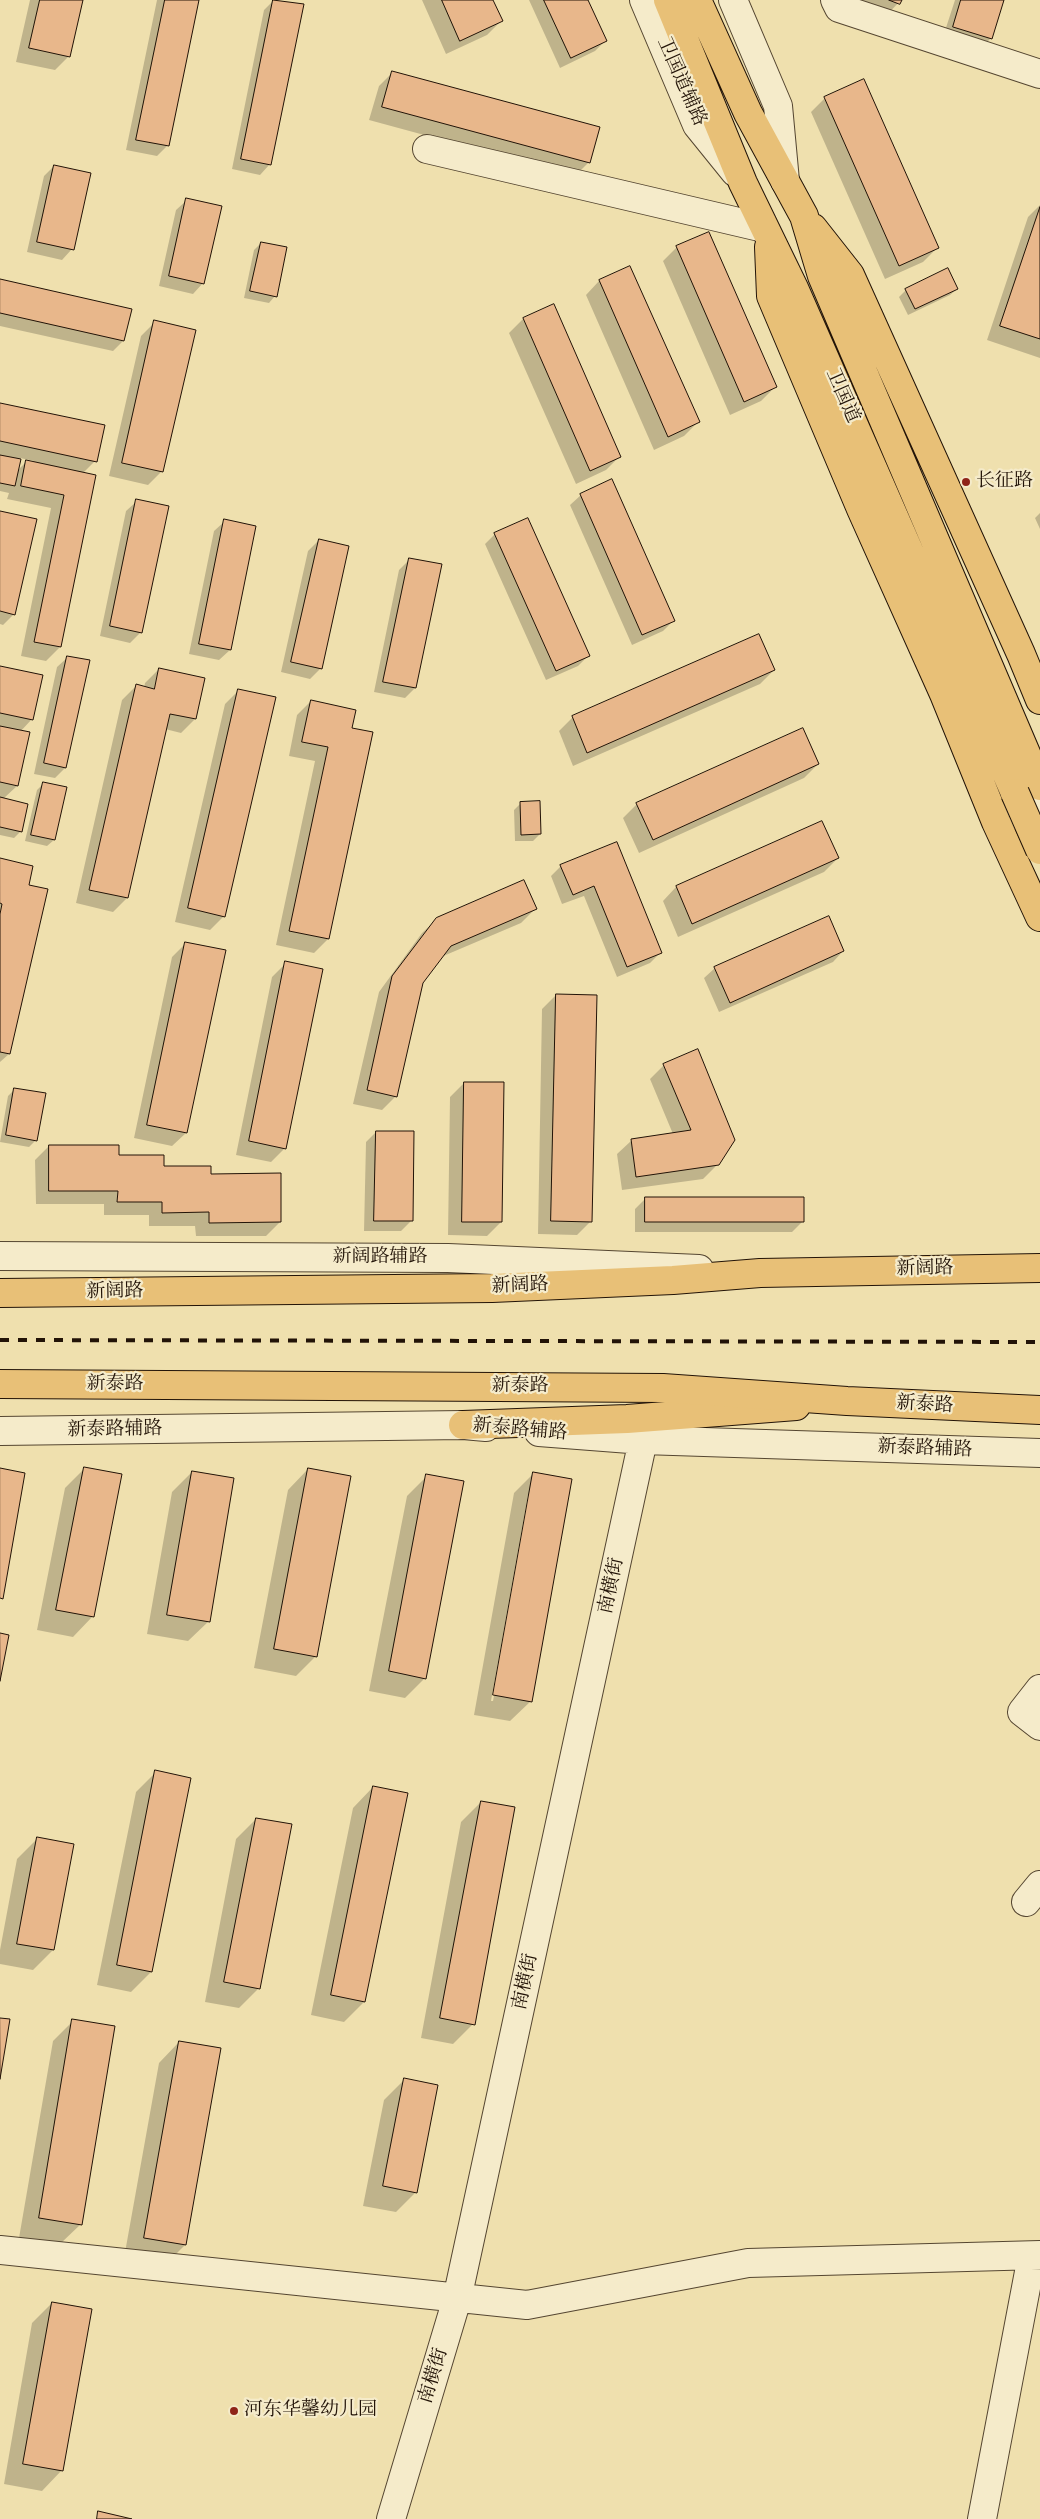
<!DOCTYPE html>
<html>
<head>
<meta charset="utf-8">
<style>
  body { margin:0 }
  canvas { display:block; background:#efe0ae }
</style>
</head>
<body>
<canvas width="1040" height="2519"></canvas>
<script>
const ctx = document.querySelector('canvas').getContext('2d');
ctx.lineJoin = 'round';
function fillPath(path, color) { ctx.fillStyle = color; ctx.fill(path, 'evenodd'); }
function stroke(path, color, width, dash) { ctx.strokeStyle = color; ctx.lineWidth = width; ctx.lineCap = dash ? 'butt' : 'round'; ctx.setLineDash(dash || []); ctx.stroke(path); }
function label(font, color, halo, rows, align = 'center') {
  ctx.font = font + ' Cardo,"Noto Serif SC",serif'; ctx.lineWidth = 4.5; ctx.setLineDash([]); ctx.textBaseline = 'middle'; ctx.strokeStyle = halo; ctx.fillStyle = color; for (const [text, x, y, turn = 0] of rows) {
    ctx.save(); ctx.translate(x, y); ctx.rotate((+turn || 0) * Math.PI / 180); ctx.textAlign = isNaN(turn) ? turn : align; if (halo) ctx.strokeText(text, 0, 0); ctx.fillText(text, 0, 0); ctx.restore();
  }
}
fillPath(new Path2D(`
  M30,0H82L69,56L55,70L16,62Z
  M157,0H198L167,146L157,156L126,150Z
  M274,0L302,5L270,164L260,175L232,169L264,10Z
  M422,0H492L501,21L487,35L446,54Z
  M529,0H586L605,41L595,51L560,68Z
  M849,0H901L885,17Z
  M955,0H1003L991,38L980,49L943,37Z
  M393,72L589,162L575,176L369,120L379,86Z
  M825,98L937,248L923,262L885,279L811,112Z
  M54,166L72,249L62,260L27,252L44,176Z
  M187,200L203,283L193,294L159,286L176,210Z
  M1040,205V358L987,340L1028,217Z
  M261,243L275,296L269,303L244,298L254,250Z
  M677,247L775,387L761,401L730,415L663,261Z
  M630,267L698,422L684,436L654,450L586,295L599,281Z
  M0,281L123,341L113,351L0,326Z
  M957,289L950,295L908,315L899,297L906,290Z
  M553,306L620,456L606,470L576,484L509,333L523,319Z
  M155,322L162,471L148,485L109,476L141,336Z
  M0,404L95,461L83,473L95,476L60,647L46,661L21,656L51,508L7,499L9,493L0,491ZM20,458L34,461L33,463L26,462L17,471Z
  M581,495L674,620L663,631L632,645L570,505Z
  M137,501L141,632L130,643L100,636L126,511Z
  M0,512L14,614L3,625L0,624Z
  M1040,513V529L1035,518Z
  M225,521L230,650L219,660L189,654L214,531Z
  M495,534L588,656L578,666L546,680L485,544Z
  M319,540L321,668L310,679L281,672L308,551Z
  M410,559L415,688L405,698L374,692L399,570Z
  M759,635L774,670L760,684L573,766L559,731L572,718Z
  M68,657L89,661L65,768L55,778L34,774L57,667Z
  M0,667L32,719L20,732L17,786L3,799L21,831L14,838L0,835Z
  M159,669L204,679L195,719L181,733L165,729L127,898L113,912L76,903L122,700L136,686L144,688L145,683Z
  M239,690L224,916L210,930L175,922L225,704Z
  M311,701L351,729L328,939L314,953L276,945L315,761L289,756L297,715Z
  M818,764L804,778L639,853L623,818L637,804Z
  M44,783L54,840L47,846L25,841L37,790Z
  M521,803L540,834L533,841H515L514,810Z
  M616,843L660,953L650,963L617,977L584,896L562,904L551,876L561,866Z
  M838,858L824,872L678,937L663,901L676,887Z
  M0,859L27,886L9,1054L0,1062Z
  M535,909L521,923L441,957L422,983L396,1096L382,1110L353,1104L379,992L422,933L437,919Z
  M186,943V1133L172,1146L134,1138L172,957Z
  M843,951L833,962L719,1012L704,978L715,968Z
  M286,963L285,1148L271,1162L236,1155L272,977Z
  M556,995L591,1221L577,1235L538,1234L542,1009Z
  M664,1065L718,1164L703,1179L622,1190L617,1154L631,1141L673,1134L650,1079Z
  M464,1083L501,1222L487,1236L448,1235L450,1097Z
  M15,1089L36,1140L29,1147L0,1142L8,1096Z
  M376,1132L411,1221L401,1231H364L366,1142Z
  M49,1146L118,1156L163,1167L209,1175L280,1222L266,1236H196L195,1226H149V1215H104V1204H36L35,1160Z
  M646,1198L802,1222L792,1232H635V1209Z
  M85,1468L93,1616L73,1637L37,1630L65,1488Z
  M308,1469L316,1656L296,1676L254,1668L288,1490Z
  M192,1472L209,1621L188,1641L147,1634L172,1492Z
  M534,1473L531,1701L510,1721L474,1715L514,1493ZM528,1495H531L493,1701H491Z
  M427,1476L425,1678L405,1698L369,1691L407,1496Z
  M156,1772L151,1972L131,1992L97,1985L136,1792Z
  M373,1787L364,2002L344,2022L311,2015L353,1808Z
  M481,1802L473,2024L453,2044L421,2038L461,1822Z
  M256,1819L259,1988L239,2008L205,2002L236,1839Z
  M37,1839L72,1845L53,1950L33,1970L0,1964V1950L17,1859Z
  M73,2021L81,2224L60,2244L19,2238L53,2041Z
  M179,2042L185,2245L165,2265L124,2258L159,2063Z
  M404,2080L416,2192L396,2212L363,2206L384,2100Z
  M52,2303L62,2470L42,2491L4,2484L32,2323Z`), '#0003');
const building = new Path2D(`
  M40,0H83L70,57L29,48Z
  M165,0H199L169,146L136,140Z
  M273,0L304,4L271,165L241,159Z
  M442,0H493L503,21L460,41Z
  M544,0H588L607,41L571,58Z
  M889,0H902L900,4Z
  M961,0H1004L992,39L953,27Z
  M392,71L600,127L590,163L382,107Z
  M864,79L939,248L899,266L824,97Z
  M54,165L91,173L74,250L37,242Z
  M186,198L222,206L204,284L169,276Z
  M1040,207V339L1000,326Z
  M709,232L777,387L744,402L676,246Z
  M261,242L287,247L277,297L250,291Z
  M630,266L700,422L668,437L599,280Z
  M948,268L958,289L915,309L905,289Z
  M0,279L132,309L124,341L0,313Z
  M554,304L621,457L590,471L523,318Z
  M154,320L196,330L163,472L122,463Z
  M0,403L105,425L97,462L0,441Z
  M0,455L21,459L15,486L0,483Z
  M26,460L96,475L61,647L34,642L64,495L21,486Z
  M612,479L675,621L642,635L580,494Z
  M136,499L169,506L142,633L110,626Z
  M0,511L37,519L15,615L0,611Z
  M528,518L590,656L556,671L494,533Z
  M224,519L256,526L231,650L199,644Z
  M319,539L349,546L322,669L291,662Z
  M409,558L442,564L416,688L383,682Z
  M759,634L775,670L587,753L572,716Z
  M67,656L90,660L66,768L44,763Z
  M0,666L43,675L33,720L0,713Z
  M159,668L205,678L196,719L170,714L128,898L89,890L136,684L154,689Z
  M238,689L276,697L225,917L188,908Z
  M311,700L356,710L352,728L373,732L329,939L289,931L328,747L302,742Z
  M0,726L30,732L18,786L0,782Z
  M803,728L819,764L653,840L636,803Z
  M43,782L67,787L55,840L31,835Z
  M0,797L28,804L22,832L0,827Z
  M540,801L541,834L521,835L520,802Z
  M822,821L839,858L692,924L676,886Z
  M617,842L662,953L627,967L594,886L573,895L560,865Z
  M0,858L33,866L29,885L48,889L10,1054L0,1052V914L2,904L0,903Z
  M524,880L537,909L451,946L423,983L397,1097L367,1090L392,976L436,918Z
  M829,916L844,951L730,1003L714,967Z
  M185,942L226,950L187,1133L147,1125Z
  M285,961L323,969L286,1149L249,1141Z
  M556,994L597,995L592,1222L551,1221Z
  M698,1049L735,1140L719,1165L636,1177L631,1139L691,1130L663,1064Z
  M464,1082H504L502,1222H462Z
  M14,1088L46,1093L37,1141L6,1135Z
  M376,1131H414L413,1221H374Z
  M49,1145H119V1155H164V1166H211V1174L281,1173V1222L209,1223V1212L162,1213V1202H117L118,1191H49Z
  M645,1197H804V1222H645Z
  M84,1467L122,1474L94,1617L56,1610Z
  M0,1468L25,1473L3,1599L0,1598Z
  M308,1468L351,1476L317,1657L274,1649Z
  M192,1471L234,1478L210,1622L167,1615Z
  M533,1472L572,1479L532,1702L493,1695Z
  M426,1474L464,1481L426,1679L389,1671Z
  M0,1633L9,1635L0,1681Z
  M155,1770L191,1778L152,1972L117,1965Z
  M373,1786L408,1793L365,2002L331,1995Z
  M481,1801L515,1807L475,2025L440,2018Z
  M256,1818L292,1824L260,1989L224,1982Z
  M37,1837L74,1844L54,1950L17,1944Z
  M0,2018L10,2019L0,2079Z
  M72,2019L115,2026L82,2225L39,2218Z
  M179,2041L221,2048L186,2245L144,2238Z
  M404,2078L438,2085L417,2193L383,2186Z
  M52,2302L92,2309L63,2471L23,2464Z
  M98,2511L132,2519H97Z`);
fillPath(building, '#e8b78b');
stroke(building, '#221307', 1);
const minor = new Path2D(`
  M644,0L697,125L735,172
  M733,0L778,106L785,181
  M835,0L839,8L1040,74
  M427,149L764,228
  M1000,820L1040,803
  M0,1256L448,1258L699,1269
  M0,1431L463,1425L486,1427
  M539,1432L643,1440L1040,1453
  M1040,1689L1022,1712L1040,1726
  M1026,1902L1040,1885
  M0,2250L527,2305L748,2263L1040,2255
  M391,2519L457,2299L643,1440
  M982,2519L1032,2256`);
const major = new Path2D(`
  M668,0L743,183L794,288L1015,793
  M697,0L748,113L804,216L822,276L1040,786
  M813,228L850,275L1021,654L1040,700
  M769,247L771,296L861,509L944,694L996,822L1040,917
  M463,1425L627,1419L796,1406`);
const highway = new Path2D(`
  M0,1293L492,1288L673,1280L760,1273L1040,1268
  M0,1384L663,1388L847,1401L1040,1410`);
stroke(minor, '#554631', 30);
stroke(major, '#221307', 30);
stroke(highway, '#221307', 30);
stroke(minor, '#f5ebca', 28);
stroke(major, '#e8c077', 28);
stroke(highway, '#e8c077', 28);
stroke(new Path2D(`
  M0,1340L1040,1342`), '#221307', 4, [9, 9]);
const majorBridge = new Path2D(`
  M1015,793L1040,850`);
stroke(majorBridge, '#221307', 30, []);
stroke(majorBridge, '#e8c077', 28);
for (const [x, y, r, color] of [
  [966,482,5,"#8f2418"],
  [234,2411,5,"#8f2418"]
]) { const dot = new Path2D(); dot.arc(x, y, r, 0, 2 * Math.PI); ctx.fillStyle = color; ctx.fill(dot); stroke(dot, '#f5ebca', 2); }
label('19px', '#221307', '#f5ebca', [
  ["卫国道辅路",681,82,66],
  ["卫国道",842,396,66],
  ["新阔路辅路",380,1258],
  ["新阔路",925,1269,-1],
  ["新阔路",520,1286,-2],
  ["新阔路",115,1292,-1],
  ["新泰路",115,1385],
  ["新泰路",520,1387],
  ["新泰路",925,1405,3],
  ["新泰路辅路",115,1430,-1],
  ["新泰路辅路",520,1430,5],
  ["新泰路辅路",925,1449,2],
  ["南横街",612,1586,-78],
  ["南横街",526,1982,-78],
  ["南横街",434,2376,-73]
]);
label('19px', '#221307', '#f5ebca', [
  ["长征路",976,482],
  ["河东华馨幼儿园",244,2411]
], 'left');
</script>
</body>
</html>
